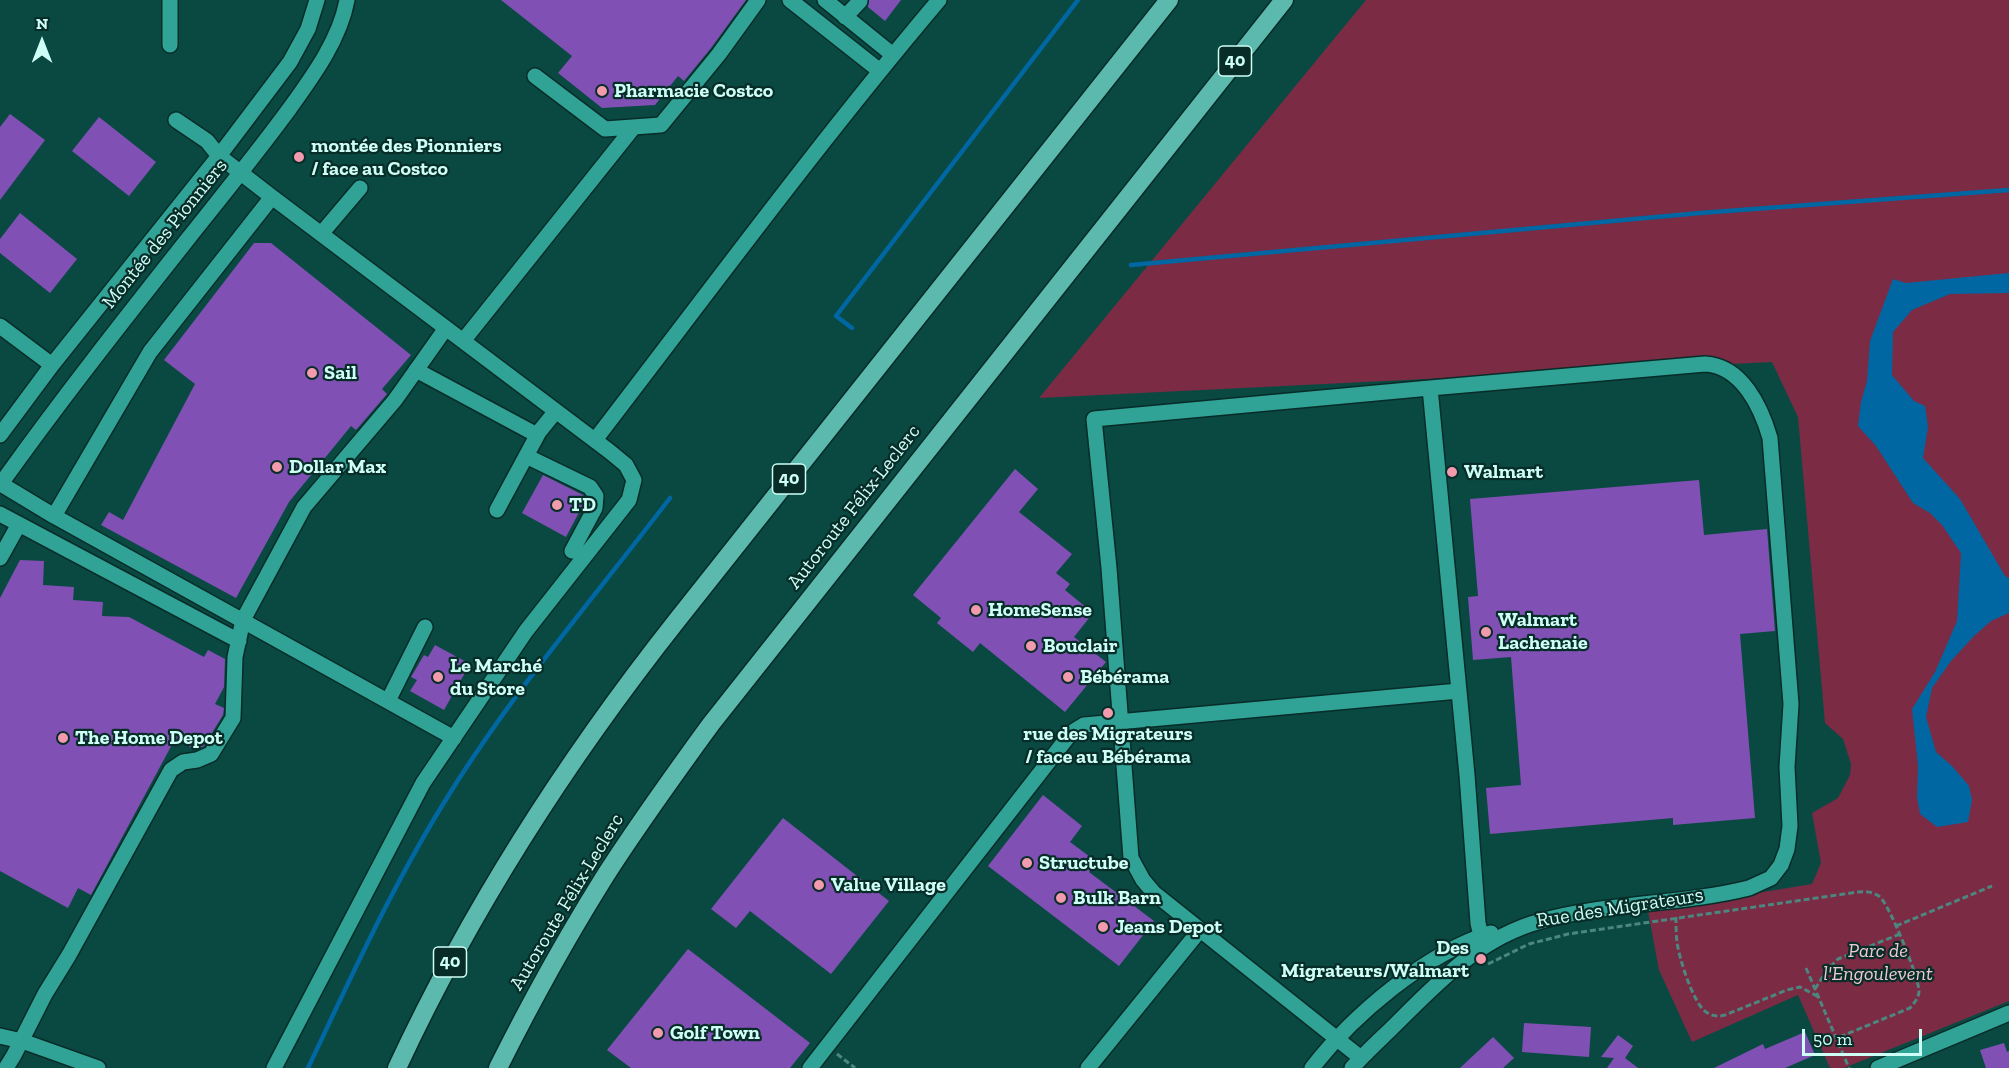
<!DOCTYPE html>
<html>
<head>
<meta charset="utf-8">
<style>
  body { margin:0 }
  #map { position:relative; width:2009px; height:1068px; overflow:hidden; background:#0a4942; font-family:"Zilla Slab",serif }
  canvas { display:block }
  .north { position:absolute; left:12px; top:12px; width:60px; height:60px; -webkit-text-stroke:4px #082c28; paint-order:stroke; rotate:0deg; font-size:16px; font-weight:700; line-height:24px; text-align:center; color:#cefff7 }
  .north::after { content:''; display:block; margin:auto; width:21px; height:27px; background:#cefff7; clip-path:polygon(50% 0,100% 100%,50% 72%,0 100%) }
  .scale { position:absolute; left:1802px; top:1029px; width:120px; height:27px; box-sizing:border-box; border:3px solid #cefff7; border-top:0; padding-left:8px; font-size:18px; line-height:21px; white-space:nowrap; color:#cefff7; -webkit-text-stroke:4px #082c28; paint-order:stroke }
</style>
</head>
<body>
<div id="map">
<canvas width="2009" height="1068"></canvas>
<div class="north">N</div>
<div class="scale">50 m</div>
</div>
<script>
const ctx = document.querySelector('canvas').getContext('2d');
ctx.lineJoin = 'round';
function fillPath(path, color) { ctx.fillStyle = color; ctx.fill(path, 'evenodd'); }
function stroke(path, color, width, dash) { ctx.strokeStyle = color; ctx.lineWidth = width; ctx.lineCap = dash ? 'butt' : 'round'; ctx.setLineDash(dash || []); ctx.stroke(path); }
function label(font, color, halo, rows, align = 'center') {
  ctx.font = font + ' "Zilla Slab",serif'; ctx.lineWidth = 4.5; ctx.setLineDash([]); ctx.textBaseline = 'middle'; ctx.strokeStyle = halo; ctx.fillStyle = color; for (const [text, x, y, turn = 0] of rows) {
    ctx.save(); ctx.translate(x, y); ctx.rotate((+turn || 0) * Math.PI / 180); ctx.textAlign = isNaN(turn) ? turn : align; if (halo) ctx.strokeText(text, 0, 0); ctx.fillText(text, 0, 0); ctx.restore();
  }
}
fillPath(new Path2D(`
  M1366,0H2009V1001L1844,1068H1830L1798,995L1692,1042L1659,970L1648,911L1812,884L1821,863L1812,813L1838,798L1850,775L1851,764L1843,739L1825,723L1798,417L1772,362L1039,398Z`), '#7b2b43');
fillPath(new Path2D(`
  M2009,273V293L1950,294L1912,310L1893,332L1892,375L1914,401L1925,406L1928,427L1923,458L1960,499L2005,576L2009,578V613L1991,621L1974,636L1951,661L1932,688L1926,717L1936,752L1952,766L1969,786L1972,800L1968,822L1937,827L1920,814L1917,797L1918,766L1912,709L1935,672L1957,621L1961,553L1942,525L1930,513L1913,503L1876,446L1858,426L1861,402L1867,381L1870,341L1893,279L1906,283Z`), '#0067a3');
stroke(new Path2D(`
  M1131,265L1700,213L2009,190
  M852,328L836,316L1078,0
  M308,1068C352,975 395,880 450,793C515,689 596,595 670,498`), '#0067a3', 4.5);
fillPath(new Path2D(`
  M501,0H746L711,48L684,81L678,76L655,105L602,108L558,73L572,56Z
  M869,0H901L885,21L868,7Z
  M10,114L45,140L0,200V127Z
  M99,117L156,162L129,196L72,151Z
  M20,213L77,259L50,293L0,253V239Z
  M254,243H271L411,355L382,389L387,394L356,430L351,426L289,502L236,598L101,525L109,512L123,520L195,384L164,360Z
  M1015,469L1038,489L1019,512L1072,554L1056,573L1070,584L1065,590L1093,613L1074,637L1106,662L1065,712L980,643L973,652L937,623L941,618L913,595Z
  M543,475L583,495L586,499L566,537L522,513Z
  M1699,480L1704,535L1767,529L1775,631L1740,634L1755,818L1673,825V818L1490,834L1486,788L1521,785L1511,657L1473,660L1468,597L1478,596L1470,499Z
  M20,560L44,561L43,585L74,587L73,600L103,602L102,616L129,617L204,657L208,650L225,659L224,687L215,704L224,708L223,715L204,746L196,750L175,739L91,895L78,888L68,908L0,871V598Z
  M435,645L470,664L444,710L410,691L417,680L411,677L424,655L428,657Z
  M1043,795L1082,826L1070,842L1097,862L1089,872L1154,921L1119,966L988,866Z
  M783,818L889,901L831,974L750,911L736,928L711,909Z
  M688,949L810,1043L790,1068H631L607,1050Z
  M1524,1023L1591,1027L1589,1057L1522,1052Z
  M1805,1032L1815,1055L1785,1068H1714L1763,1044L1765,1049Z
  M1618,1035L1633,1046L1625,1058L1638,1068H1607L1614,1058L1601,1057Z
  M1493,1037L1514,1058L1503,1068H1460Z
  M2004,1043L2007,1052L2009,1051V1068H1986L1980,1050Z`), '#8150b4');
const minor = new Path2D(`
  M170,0V45
  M790,0L880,71
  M825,0L893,55
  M845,17L860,1
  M535,76L605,129L661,125L719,54L758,0
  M176,120L207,141L219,156L272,197L609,451L626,465L634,480L629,500L526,631L423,783L274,1068
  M321,234L360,188
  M0,326L52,365
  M463,341L633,128
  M416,370L537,435
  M1430,388L1467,775L1478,923L1481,936L1486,945
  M0,435L52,365L219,156L290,62L308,29L317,0
  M595,440C708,293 819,142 939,0
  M526,456L590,487L596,496L595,508L572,551
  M1,484L54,516L454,738
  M0,485C60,401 123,321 187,240C222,196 257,153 290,108C313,76 340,39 347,0
  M497,510L539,432L556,411
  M0,514L239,641
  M54,516L150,352L272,197
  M0,558L19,524
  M388,701L425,627
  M0,1036L22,1041L98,1068
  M6,1068L14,1055L45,994L69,955L171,770L183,762L197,760L211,754L233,718L235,657L243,620L304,507L395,400L446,328
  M810,1068L1071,733L1084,725L1459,691
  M1088,1068L1200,930
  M1312,1068C1353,1015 1426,953 1491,933
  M1352,1068C1366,1052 1382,1038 1397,1023C1439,981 1481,937 1541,921C1608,902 1681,905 1749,888L1771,878L1781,865L1787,849L1790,826L1787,767L1791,704L1770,438C1761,407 1742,366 1705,364L1430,388L1094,419L1109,568L1131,858L1143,880L1154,893L1361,1058
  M1878,1068L2009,1013`);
const highway = new Path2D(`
  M397,1068C472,907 568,758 678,619L1169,0
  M498,1068C530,1004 564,942 602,881C636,827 674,775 711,724L1284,0`);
stroke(minor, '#082c28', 18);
stroke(highway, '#082c28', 21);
stroke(new Path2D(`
  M1676,917C1676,925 1676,934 1677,942C1679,958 1693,1003 1706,1012C1712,1016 1718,1017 1725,1015L1787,990L1800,987L1819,997
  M1896,926L1992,886
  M1488,964L1529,944L1568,934L1858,892C1866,891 1874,892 1880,897C1890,906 1920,980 1919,992C1918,999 1914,1003 1910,1008L1837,1038
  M1806,968L1849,1068
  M1815,989L1827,970L1838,959L1900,934
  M837,1054L855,1068`), '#4c867f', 3, [6, 3]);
stroke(minor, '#31a296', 15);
stroke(highway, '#5cb9ad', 18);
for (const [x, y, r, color] of [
  [602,91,6,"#f29aae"],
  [299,157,6,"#f29aae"],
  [312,373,6,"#f29aae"],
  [277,467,6,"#f29aae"],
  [1452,472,6,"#f29aae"],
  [557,505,6,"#f29aae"],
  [976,610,6,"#f29aae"],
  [1486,632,6,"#f29aae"],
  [1031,646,6,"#f29aae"],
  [438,677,6,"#f29aae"],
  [1068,677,6,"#f29aae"],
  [1108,713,6,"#f29aae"],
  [63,738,6,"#f29aae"],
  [1027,863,6,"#f29aae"],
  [819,885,6,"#f29aae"],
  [1061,898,6,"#f29aae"],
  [1103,927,6,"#f29aae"],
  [1481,959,6,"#f29aae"],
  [658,1033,6,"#f29aae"]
]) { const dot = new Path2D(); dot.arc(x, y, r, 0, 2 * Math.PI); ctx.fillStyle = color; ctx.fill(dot); stroke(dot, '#082c28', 2); }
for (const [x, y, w] of [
  [1235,61,33],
  [789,479,33],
  [450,962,33]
]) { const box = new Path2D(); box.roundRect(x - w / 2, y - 15, w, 30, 4.5); ctx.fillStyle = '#082c28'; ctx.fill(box); stroke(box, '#cefff7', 1.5); }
label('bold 18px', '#cefff7', null, [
  ["40",1235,61],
  ["40",789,479],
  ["40",450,962]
]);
label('bold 20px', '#cefff7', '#082c28', [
  ["Pharmacie Costco",614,91],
  ["montée des Pionniers",311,146],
  ["/ face au Costco",311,169],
  ["Sail",324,373],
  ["Dollar Max",289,467],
  ["Walmart",1464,472],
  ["TD",569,505],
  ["HomeSense",988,610],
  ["Walmart",1498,620],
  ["Lachenaie",1498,643],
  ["Bouclair",1043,646],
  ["Le Marché",450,666],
  ["du Store",450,689],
  ["Bébérama",1080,677],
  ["rue des Migrateurs",1108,734,"center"],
  ["/ face au Bébérama",1108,757,"center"],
  ["The Home Depot",75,738],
  ["Structube",1039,863],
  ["Value Village",831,885],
  ["Bulk Barn",1073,898],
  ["Jeans Depot",1115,927],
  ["Des",1469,948,"right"],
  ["Migrateurs/Walmart",1469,971,"right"],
  ["Golf Town",670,1033]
], 'left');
label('20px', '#cefff7', '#082c28', [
  ["Montée des Pionniers",165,234,-51],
  ["Autoroute Félix-Leclerc",854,507,-52],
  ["Autoroute Félix-Leclerc",567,902,-59],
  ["Rue des Migrateurs",1620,908,-9]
]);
label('italic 20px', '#ebcbd1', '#082c28', [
  ["Parc de",1878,951],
  ["l'Engoulevent",1878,974]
]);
</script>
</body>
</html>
